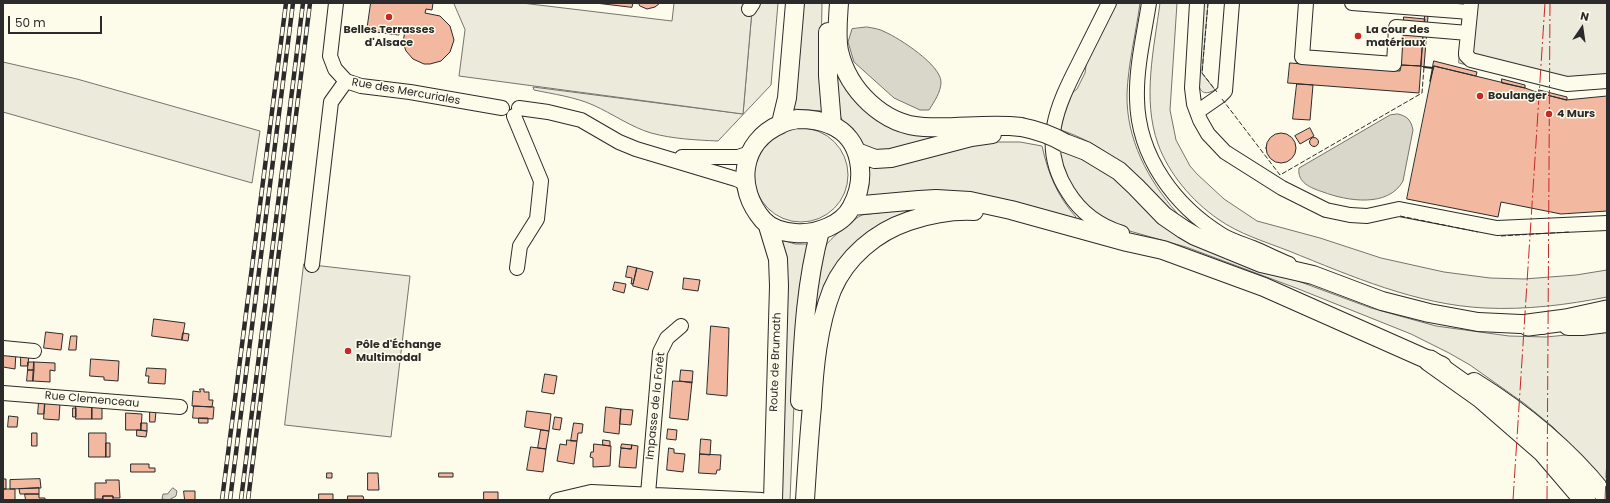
<!DOCTYPE html>
<html>
<head>
<meta charset="utf-8">
<style>
  body { margin:0 }
  #map { position:relative; width:1610px; height:503px; overflow:hidden; background:#fdfbea; font-family:Poppins,sans-serif }
  canvas { display:block }
  .frame { position:absolute; inset:0; border:4px solid #2b2b2b; pointer-events:none }
  .north { position:absolute; left:1562px; top:8px; width:40px; height:40px; -webkit-text-stroke:3px #fdfbea; paint-order:stroke; rotate:13deg; font-size:11px; font-weight:700; line-height:16px; text-align:center; color:#2b2b2b }
  .north::after { content:''; display:block; margin:auto; width:14px; height:18px; background:#2b2b2b; clip-path:polygon(50% 0,100% 100%,50% 72%,0 100%) }
  .scale { position:absolute; left:8px; top:16px; width:94px; height:18px; box-sizing:border-box; border:2px solid #2b2b2b; border-top:0; padding-left:5px; font-size:12px; line-height:14px; white-space:nowrap; color:#2b2b2b; -webkit-text-stroke:3px #fdfbea; paint-order:stroke }
</style>
</head>
<body>
<div id="map">
<canvas width="1610" height="503"></canvas>
<div class="frame"></div>
<div class="north">N</div>
<div class="scale">50 m</div>
</div>
<script>
const ctx = document.querySelector('canvas').getContext('2d');
ctx.lineJoin = 'round';
function fillPath(path, color) { ctx.fillStyle = color; ctx.fill(path, 'evenodd'); }
function stroke(path, color, width, dash) { ctx.strokeStyle = color; ctx.lineWidth = width; ctx.lineCap = dash ? 'butt' : 'round'; ctx.setLineDash(dash || []); ctx.stroke(path); }
function label(font, color, halo, rows, align = 'center') {
  ctx.font = font + ' Poppins,sans-serif'; ctx.lineWidth = 3; ctx.setLineDash([]); ctx.textBaseline = 'middle'; ctx.strokeStyle = halo; ctx.fillStyle = color; for (const [text, x, y, turn = 0] of rows) {
    ctx.save(); ctx.translate(x, y); ctx.rotate((+turn || 0) * Math.PI / 180); ctx.textAlign = isNaN(turn) ? turn : align; if (halo) ctx.strokeText(text, 0, 0); ctx.fillText(text, 0, 0); ctx.restore();
  }
}
const green = new Path2D(`
  M762,3H778L771,85L718,141C696,140 673,139 651,133C631,127 613,114 593,105C575,97 553,94 534,90L533,87L743,114L752,10Z
  M801,3H822L821,58L823,111L793,109Z
  M1114,3H1140C1136,33 1128,64 1127,94C1126,139 1148,180 1177,213L1175,216C1153,194 1131,170 1105,152C1090,141 1073,134 1055,128L1065,99L1077,89L1085,73L1087,58Z
  M1160,3H1177L1170,110L1176,140L1190,166L1197,174L1224,199L1257,221L1320,238L1381,258L1444,272L1490,278L1524,279L1576,275L1607,270V297C1566,305 1526,310 1485,308C1417,305 1351,276 1289,251C1266,242 1239,234 1218,219C1192,201 1169,174 1158,144C1142,99 1154,49 1160,3Z
  M1204,3H1208L1202,73L1215,90C1203,96 1199,92 1198,79Z
  M834,61L867,107L963,130L888,154L864,150L843,122L838,111Z
  M3,62L77,79L260,131L252,183L3,112Z
  M754 175a47 47 0 1 1 94 0a47 47 0 1 1-94 0Z
  M999,142H1020L1042,146C1048,173 1057,196 1076,217L1073,222L864,198L868,168L900,163L984,143Z
  M1056,150L1093,161L1185,236L1298,281L1371,308L1436,326L1509,336L1546,337L1607,331V483L1553,427L1525,404L1470,365L1449,353L1411,334L1296,288L1186,247L1119,228L1095,216L1069,186Z
  M934,206L872,233L817,321L812,320C815,297 817,268 825,247C828,240 855,218 862,215Z
  M782,240L795,244H808L796,355L790,500H780L781,243Z`);
fillPath(green, '#ecebdb');
stroke(green, '#74746e', 1);
const parking = new Path2D(`
  M454,3H522L672,21L674,3H744L752,10L743,114L459,76L465,30Z
  M1464,3H1607V87L1566,90L1459,63Z
  M304,264L410,276L391,437L285,425Z`);
fillPath(parking, '#eceadb');
stroke(parking, '#74746e', 1);
const water = new Path2D(`
  M867,27C873,28 880,29 885,32C899,38 941,65 941,82C941,92 934,102 929,110H920L894,98L854,62L848,42L852,29Z
  M1398,114C1407,116 1411,120 1413,130L1403,181C1388,208 1347,201 1323,192C1311,188 1297,183 1299,168L1390,115Z
  M173,488L177,491L176,496L169,500L162,499L163,494H167Z`);
fillPath(water, '#d8d7c9');
stroke(water, '#74746e', 1);
const building = new Path2D(`
  M371,3H433L432,10L426,9L425,13L440,16L450,26L454,40L450,52L441,61L430,64H424L413,59L406,51L403,43L405,30H400L399,35L367,31Z
  M596,3H633L632,7Z
  M639,3H660L655,7L647,9L640,6Z
  M1426,3H1429L1424,67L1421,66Z
  M1404,17L1425,19L1423,36L1403,34Z
  M1403,34L1423,36L1421,66L1401,65Z
  M1434,61L1477,72L1476,76L1434,66L1430,81Z
  M1290,63L1400,71L1401,65L1421,66L1419,93L1288,83Z
  M1434,66L1525,88L1539,93L1566,100L1607,96V211L1561,214L1501,202L1498,217L1407,199Z
  M1502,79L1525,85V88L1502,83Z
  M1297,84L1313,85L1310,120L1293,119Z
  M1539,90L1567,97V100L1539,93Z
  M1310,128L1314,136L1300,144L1295,136Z
  M1266 148a15 15 0 1 1 30 0a15 15 0 1 1-30 0Z
  M1309.5 142a4.5 4.5 0 1 1 9 0a4.5 4.5 0 1 1-9 0Z
  M628,266L637,268L633,284H631L632,278L626,277Z
  M637,268L653,272L648,290L633,286Z
  M684,278L700,280L698,291L683,289Z
  M615,282L626,284L624,293L613,290Z
  M154,319L185,323L182,340L152,336Z
  M711,326L729,328L727,396L707,394Z
  M46,332L63,334L61,350L44,348Z
  M183,333L189,334L188,341L182,340Z
  M71,336H77L76,350H69Z
  M3,351L16,352L15,369L3,367Z
  M21,353H29L28,366H21Z
  M91,359L119,361L118,381L104,380V377L90,376Z
  M28,362H34V370H28Z
  M34,362L55,363V371L50,370V382L33,381Z
  M147,368L166,369L165,384L148,383L149,376H146Z
  M28,370H34L33,381H27Z
  M681,370L693,371L692,383L680,381Z
  M545,374L557,376L554,394L542,392Z
  M673,381L692,382L688,420L670,418Z
  M200,389H204V392H209V400H213L212,407L192,406L193,391L200,392Z
  M39,402H45L44,414H38Z
  M45,402L60,403L59,420L44,419Z
  M76,404H92V419H76Z
  M92,404L102,405V419H92Z
  M194,406L214,407L213,419L193,418Z
  M606,407L621,409L619,434L604,432Z
  M73,408H76V417H73Z
  M621,409L633,410L631,425L620,424Z
  M150,411H156L155,422H150Z
  M527,411L551,414L549,431L525,427Z
  M126,413L142,414L141,430H126Z
  M9,416L18,417L17,427H8Z
  M555,417L562,418L560,430L553,429Z
  M199,418H208V423H199Z
  M141,423H147V431L141,430Z
  M574,423L583,424L582,433H578L577,441H571Z
  M668,429L677,430L676,440L667,439Z
  M137,430L147,431L146,437L137,436Z
  M541,430L549,431L546,449L538,448Z
  M32,433H37V446H32Z
  M89,433H106V457H89Z
  M701,439L711,440L710,455L700,454Z
  M567,440L577,441L574,464L557,461L560,444L566,445Z
  M603,440L610,441V446L603,445Z
  M106,443H110V457H106Z
  M594,444L611,446L610,466L593,467V458L590,457L591,452H593Z
  M622,444L632,445L631,449L621,448Z
  M632,445L638,446L636,468L619,467L621,448L631,449Z
  M531,447L546,449L543,472L527,470Z
  M669,448L674,449V453L685,454L683,472L667,470Z
  M700,454L721,455L720,470H717L716,474L699,473Z
  M131,464H149V468H155V472H131Z
  M327,473H332V478H327Z
  M368,473H378L379,490H368Z
  M439,473H453V477H439Z
  M3,479H6V489H3Z
  M40,479L41,488L10,489V480Z
  M106,480H119L120,498H113V496H103V499H95V483H106Z
  M39,488V494H20L19,489Z
  M3,489H15V500H3Z
  M184,491H195V500H185Z
  M484,492H498V500H484Z
  M25,494H39V498H45V500H26Z
  M319,494H333V500H319Z
  M103,496H113V500H103Z
  M348,496H363L364,500H348Z`);
fillPath(building, '#f2b8a0');
stroke(building, '#2b2b2b', 1);
const minor = new Path2D(`
  M336,3L330,56L335,69L346,81L361,86L410,92L502,108
  M1109,3C1099,23 1089,43 1079,63C1057,106 1038,146 1068,192C1081,213 1099,226 1122,233
  M1149,3C1144,35 1136,67 1137,99C1138,157 1175,206 1222,235C1232,241 1243,244 1253,248C1265,253 1277,259 1289,264
  M1197,3L1192,88L1194,104L1200,120L1208,134L1225,152L1282,188L1326,210L1350,215L1367,216L1399,209L1497,228L1607,223
  M1306,3L1302,57L1394,64L1396,27L1468,33
  M1352,3L1470,12
  M1471,3L1466,53V55L1471,60L1567,84L1607,81
  M749,9L753,3
  M519,108L548,112L581,120L619,142L636,149L736,179L745,183
  M1197,112L1220,96L1225,91L1232,3
  M514,116L541,181L537,219L520,246L517,268
  M682,157H738L750,153
  M312,265L331,102L346,81
  M3,348L34,351
  M3,393L180,407
  M648,494L660,352L667,338L681,326
  M557,500L591,492L762,500`);
const major = new Path2D(`
  M839,3C838,19 836,36 839,51C848,90 883,125 924,127C957,129 989,123 1021,127
  M828,32V76L832,125
  M798,119C810,119 820,120 831,125C862,138 867,178 852,206C843,225 815,235 795,233C783,232 771,229 763,220C735,188 740,142 781,124C786,121 792,120 798,119Z
  M781,123L787,98L795,3
  M1065,143L1086,151L1119,171L1136,187L1164,216L1183,229L1195,236L1261,263L1313,275L1382,301L1429,313L1478,322L1542,325
  M857,152L875,159L891,158L971,137L992,134
  M852,206L919,200L936,199L970,201L1011,210L1127,242L1163,250L1264,287L1442,366
  M768,226L778,259L779,286L773,500
  M1568,326H1582L1607,323
  M1474,382C1524,413 1571,452 1607,498
  M800,401C803,344 805,286 820,231
  M805,500C807,469 809,437 812,406C814,368 818,326 832,290C846,257 876,232 909,221C930,214 952,210 974,211`);
const highway = new Path2D(`
  M1528,325L1566,320L1607,311
  M1430,361L1482,398L1543,451L1585,500`);
stroke(minor, '#2b2b2b', 16);
stroke(major, '#2b2b2b', 20);
stroke(highway, '#2b2b2b', 23);
stroke(minor, '#fdfbea', 14);
stroke(major, '#fdfbea', 18);
stroke(highway, '#fdfbea', 21);
const rail = new Path2D(`
  M222,500L286,3
  M230,500L293,3
  M241,500L303,3
  M248,500L310,3`);
stroke(rail, '#2b2b2b', 4.5);
stroke(rail, '#fdfbea', 3, [9]);
const majorBridge = new Path2D(`
  M1021,127C1037,130 1051,135 1065,143`);
stroke(majorBridge, '#2b2b2b', 20, []);
stroke(majorBridge, '#fdfbea', 18);
stroke(new Path2D(`
  M1208,3L1202,73L1217,92
  M1222,99L1280,175L1422,93L1424,67
  M1400,216L1478,232
  M1501,236L1569,232`), '#2b2b2b', 1, [5, 2]);
stroke(new Path2D(`
  M1424,67L1433,68`), '#2b2b2b', 2);
stroke(new Path2D(`
  M1513,500L1545,3
  M1547,500L1550,3
  M1605,500L1607,457`), '#c62828', 1, [14, 3, 2, 3]);
for (const [x, y, r, color] of [
  [389,17,4,"#c62828"],
  [1358,36,4,"#c62828"],
  [1480,96,4,"#c62828"],
  [1549,114,4,"#c62828"],
  [348,351,4,"#c62828"]
]) { const dot = new Path2D(); dot.arc(x, y, r, 0, 2 * Math.PI); ctx.fillStyle = color; ctx.fill(dot); stroke(dot, '#fdfbea', 1.5); }
label('bold 11px', '#2b2b2b', '#fdfbea', [
  ["Belles Terrasses",389,30,"center"],
  ["d'Alsace",389,43,"center"],
  ["La cour des",1366,30],
  ["matériaux",1366,43],
  ["Boulanger",1488,96],
  ["4 Murs",1557,114],
  ["Pôle d'Échange",356,345],
  ["Multimodal",356,358]
], 'left');
label('11px', '#2b2b2b', '#fdfbea', [
  ["Rue des Mercuriales",406,92,10],
  ["Route de Brumath",776,362,-88],
  ["Rue Clemenceau",92,400,5],
  ["Impasse de la Forêt",656,406,-84]
]);
</script>
</body>
</html>
